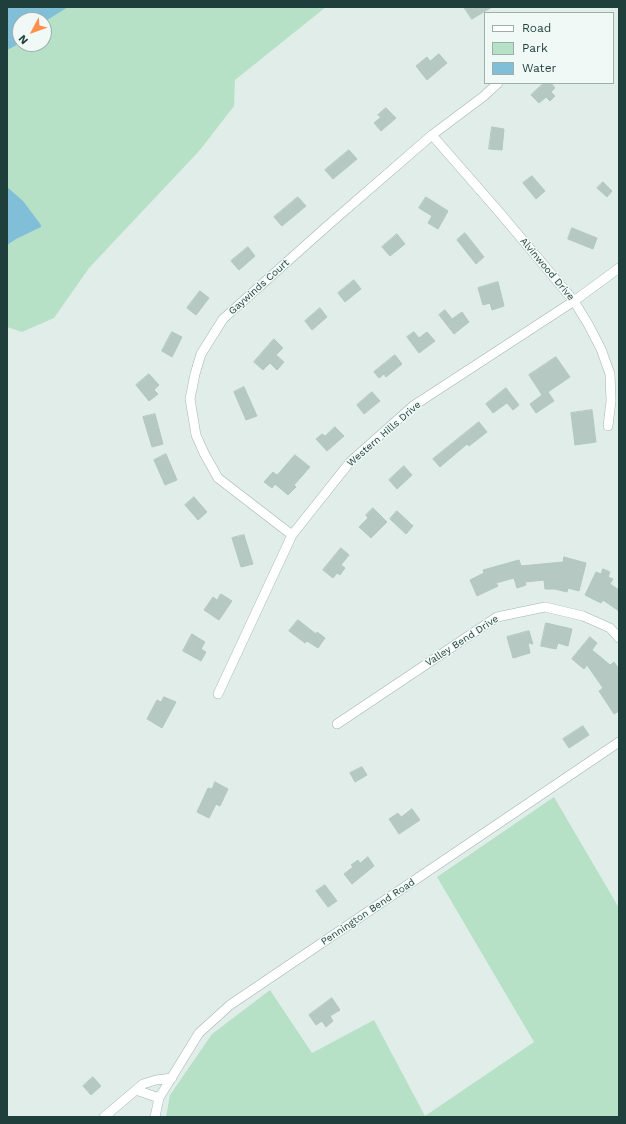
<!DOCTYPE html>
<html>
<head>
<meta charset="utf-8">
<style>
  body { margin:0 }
  #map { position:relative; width:626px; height:1124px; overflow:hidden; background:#e0ede9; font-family:"Work Sans",sans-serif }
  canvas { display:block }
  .frame { position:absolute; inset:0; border:8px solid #1e3f3b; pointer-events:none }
  .legend { position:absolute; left:484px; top:12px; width:130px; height:72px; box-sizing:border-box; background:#f1f9f6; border:1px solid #9dafab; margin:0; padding:5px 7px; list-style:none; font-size:12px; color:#1e3f3b }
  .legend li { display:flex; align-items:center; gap:8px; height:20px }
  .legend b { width:20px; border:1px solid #9dafab }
  .north { position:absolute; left:12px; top:12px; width:40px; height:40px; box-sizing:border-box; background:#f1f9f6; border:1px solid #9dafab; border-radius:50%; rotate:229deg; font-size:11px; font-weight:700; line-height:16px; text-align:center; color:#1e3f3b }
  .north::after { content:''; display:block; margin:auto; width:14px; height:18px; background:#ff904c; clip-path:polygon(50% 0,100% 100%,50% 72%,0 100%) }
</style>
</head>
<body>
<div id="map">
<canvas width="626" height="1124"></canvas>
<div class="frame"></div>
<ul class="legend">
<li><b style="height:5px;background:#fff"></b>Road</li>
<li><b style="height:11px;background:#b6e1c7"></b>Park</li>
<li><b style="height:11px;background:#81bfd9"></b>Water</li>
</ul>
<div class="north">N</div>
</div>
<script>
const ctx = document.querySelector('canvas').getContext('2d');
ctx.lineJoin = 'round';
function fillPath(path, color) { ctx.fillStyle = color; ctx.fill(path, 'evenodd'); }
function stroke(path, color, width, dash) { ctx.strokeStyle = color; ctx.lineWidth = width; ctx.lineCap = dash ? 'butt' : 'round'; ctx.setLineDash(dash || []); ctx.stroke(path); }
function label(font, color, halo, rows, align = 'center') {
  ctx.font = font + ' "Work Sans",sans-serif'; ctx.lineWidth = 3; ctx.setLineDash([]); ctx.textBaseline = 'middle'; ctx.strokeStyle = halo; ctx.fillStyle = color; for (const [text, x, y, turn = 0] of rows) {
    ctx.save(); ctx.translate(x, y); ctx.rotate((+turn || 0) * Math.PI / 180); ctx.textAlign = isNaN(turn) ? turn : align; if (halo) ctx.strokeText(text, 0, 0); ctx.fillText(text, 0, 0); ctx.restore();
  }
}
fillPath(new Path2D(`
  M7,7H326L235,80L234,106L200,150L89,268L54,318L22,332L7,327ZM20,20H44V44H20Z
  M554,797L619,908V1117H166L170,1095L212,1034L270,990L312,1053L374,1020L425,1116L534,1042L437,877Z`), '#b6e1c7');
fillPath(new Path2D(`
  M7,7H68L44,22V20H20V40L15,46L7,50Z
  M7,187L23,201L41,225V227L16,239L7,245Z`), '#81bfd9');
const building = new Path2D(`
  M464,7H492L472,19Z
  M439,54L447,63L427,80L416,66L427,57L430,61Z
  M544,83H551L555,88L551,92L555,96L550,101L546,97L539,103L531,95Z
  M386,108L396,118L381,131L374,123L381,117L378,115Z
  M492,127L504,129L502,150L489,149Z
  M349,150L357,159L333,179L325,170Z
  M532,176L545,191L536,199L523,183Z
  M603,182L612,191L607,197L597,188Z
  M298,197L306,206L282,226L274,217Z
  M426,197L448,211L438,229L428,223L432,216L419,208Z
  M572,228L597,238L593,249L568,239Z
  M465,233L484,257L476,264L457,240Z
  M397,234L405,244L390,256L382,247Z
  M248,247L255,256L239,270L231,261Z
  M354,280L361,289L345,302L338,293Z
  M498,282L504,306L492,310L490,303L483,305L478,288Z
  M200,291L209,298L196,315L187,308Z
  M320,308L327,317L312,330L305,321Z
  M445,310L452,319L462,312L469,322L454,334L439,315Z
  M172,332L182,337L172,357L162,351Z
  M414,332L419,338L427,332L435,341L419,353L407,337Z
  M274,339L283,348L276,355L284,362L277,370L270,363L263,370L254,362Z
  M395,355L402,364L386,377L384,374L379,378L374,372Z
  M556,357L570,377L548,392L554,401L536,413L530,404L542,395L529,375Z
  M149,374L159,385L154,390L158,394L149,401L136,385Z
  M244,387L257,416L246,420L234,392Z
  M506,388L519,405L513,410L507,403L493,413L486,404Z
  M372,392L380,401L364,414L357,405Z
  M592,410L596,442L575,445L571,413Z
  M155,414L163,444L152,447L143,417Z
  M479,422L487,432L469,446L467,444L440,467L433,459Z
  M335,427L344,436L327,451L316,439L322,434L325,436Z
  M166,454L177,480L165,485L154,460Z
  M295,455L310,467L294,485L296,487L288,495L275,484L272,488L264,482L273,472L277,475Z
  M404,466L412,475L397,489L389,480Z
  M194,497L207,512L198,520L185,505Z
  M373,508L387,522L371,538L359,527L368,518L366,515Z
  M397,511L413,526L406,534L390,519Z
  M244,535L253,564L241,567L232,538Z
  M341,548L349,555L341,565L345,568L340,575L337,573L333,578L323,570Z
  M564,557L586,563L579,591L568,588L567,592L555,589H545L544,580L525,582L526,585L517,588L514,578L496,583L498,586L477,596L470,580L484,573L483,570L519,560L521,566L563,562Z
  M603,569L610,572L608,577L613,579L610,584L619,590V611L603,600L601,603L585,595L596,572L601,574Z
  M221,594L232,601L219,620L204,610L213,597L217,600Z
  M298,620L316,634L317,632L325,638L318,648L307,641L305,643L289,631Z
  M546,623L572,629L568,646L558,643L556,649L541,646Z
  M529,631L533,644L528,643L530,653L513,658L507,637Z
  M192,634L205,642L201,649L206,652L201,661L183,651Z
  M590,637L597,643L592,650L610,665L614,662L619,669V711L614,714L599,691L603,688L587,665L584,669L572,659Z
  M164,697L176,702L162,728L147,719L157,700L161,702Z
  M583,726L589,735L569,748L563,739Z
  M362,767L367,775L355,782L350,773Z
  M215,782L228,789L220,806L216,804L209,818L197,812L208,788L212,789Z
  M412,809L420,820L399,834L389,819L398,813L401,817Z
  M368,857L374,866L352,884L344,874L353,867L351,865L358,860L360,863Z
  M325,885L337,901L328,907L316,891Z
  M332,998L340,1010L330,1016L333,1021L326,1027L322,1021L316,1025L309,1015Z
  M93,1077L101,1086L91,1095L83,1086Z`);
fillPath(building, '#b5c8c2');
stroke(building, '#b2c7c1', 1);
const minor = new Path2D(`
  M432,135L500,213L574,301L588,324L601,349L610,374L611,401L608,426
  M292,535L218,478L204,453L196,435L190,399L195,374L201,354L223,319L326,227L432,135L484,96L498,83
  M218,694L292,535L350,462L413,406L574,301L619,268
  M337,724L497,617L545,607L583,616L610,628L619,638
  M136,1090L159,1098
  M104,1117L143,1084L156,1080L172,1078
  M155,1117L159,1098L199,1033L230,1005L619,742`);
stroke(minor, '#a2b5b1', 10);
stroke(minor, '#fff', 9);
label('10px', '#1e3f3b', '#f1f9f6', [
  ["Alvinwood Drive",547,269,50],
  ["Gaywinds Court",259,287,-42],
  ["Western Hills Drive",384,434,-41],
  ["Valley Bend Drive",462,641,-33],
  ["Pennington Bend Road",368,912,-34]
]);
</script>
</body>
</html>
